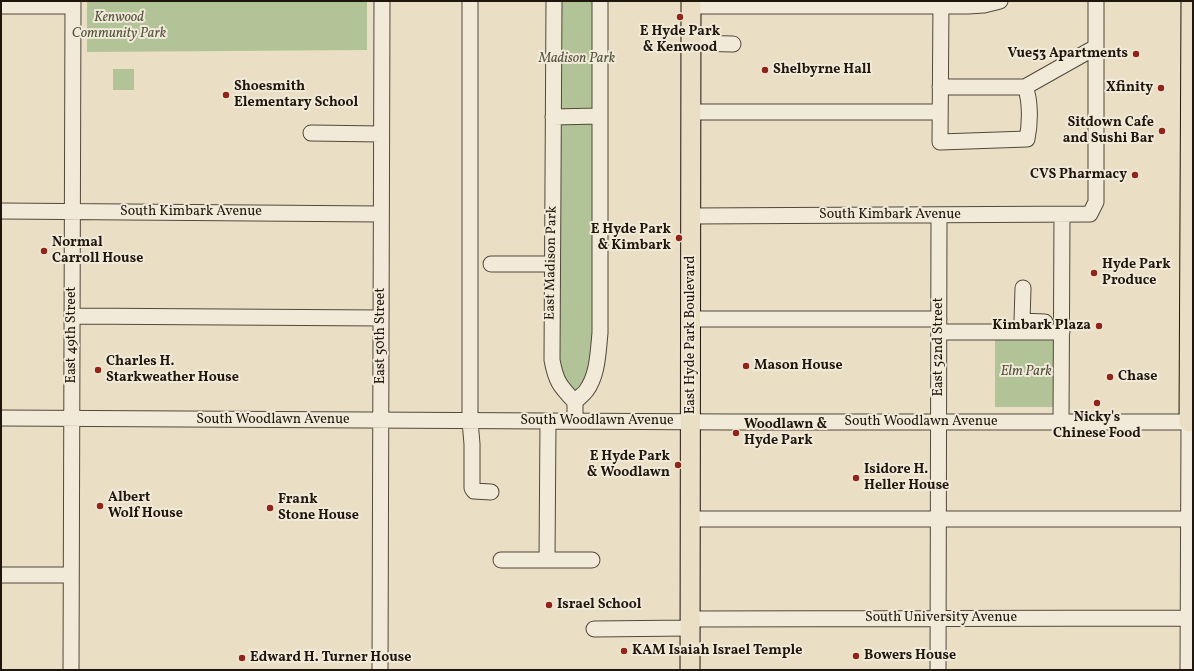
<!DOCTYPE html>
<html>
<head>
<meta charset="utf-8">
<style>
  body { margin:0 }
  #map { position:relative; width:1194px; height:671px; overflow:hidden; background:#eadfc4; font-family:Vollkorn,serif }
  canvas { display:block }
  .frame { position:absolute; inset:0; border:2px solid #20160d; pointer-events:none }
</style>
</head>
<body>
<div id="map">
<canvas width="1194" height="671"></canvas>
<div class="frame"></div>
</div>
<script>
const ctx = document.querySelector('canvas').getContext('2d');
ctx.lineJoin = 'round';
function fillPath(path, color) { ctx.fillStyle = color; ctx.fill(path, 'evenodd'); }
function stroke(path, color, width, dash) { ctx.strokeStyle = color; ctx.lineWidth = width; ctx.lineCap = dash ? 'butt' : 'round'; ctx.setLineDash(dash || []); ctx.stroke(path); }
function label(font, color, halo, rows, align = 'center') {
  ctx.font = font + ' Vollkorn,serif'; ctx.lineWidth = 4; ctx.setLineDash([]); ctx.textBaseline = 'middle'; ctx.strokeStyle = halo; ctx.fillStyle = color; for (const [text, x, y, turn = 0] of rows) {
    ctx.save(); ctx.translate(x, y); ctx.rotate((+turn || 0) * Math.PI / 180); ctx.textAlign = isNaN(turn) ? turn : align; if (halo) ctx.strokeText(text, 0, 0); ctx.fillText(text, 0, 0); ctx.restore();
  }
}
fillPath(new Path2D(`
  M87,1H367V50L87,52Z
  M558,1H596L595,323L588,380L574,395L560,376L557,316Z
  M113,69H134V90H113Z
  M995,336H1058V407H995Z`), '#b2c398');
const minor = new Path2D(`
  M470,1V421L472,444V488L474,491L491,492
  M554,1L552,360C556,382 560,386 575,402V421
  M941,1L940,142L1027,139C1030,125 1031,101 1025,87
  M1,6H73
  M691,6H968L984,5L1000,1
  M691,43L733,44
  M940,87H1025L1096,47
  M691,112H940
  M553,117L599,116
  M311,133L381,134
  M1,211L381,214
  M691,216L1090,214L1096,202V1
  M491,264H552
  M1023,288L1022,321L1045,322
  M72,316L381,318
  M691,319H939
  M939,332H1062
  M575,402C578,398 583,395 586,391C598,375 598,352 600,333V1
  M1,418L730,422H1193
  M1061,422L1062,215
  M690,519H1193
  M501,560H592
  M547,560L548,421
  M1,575H71
  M690,619L1193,618
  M594,629L690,628
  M71,670L73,1
  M380,670L382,1
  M938,670L939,215
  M1188,670L1189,422`);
const major = new Path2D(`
  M1189,422L1191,1
  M690,670L691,1`);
stroke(minor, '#52483b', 17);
stroke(major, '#20160d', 21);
stroke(minor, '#f1ead9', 15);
stroke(major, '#eadfc4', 19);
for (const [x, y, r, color] of [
  [680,17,4,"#8f2418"],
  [1136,54,4,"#8f2418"],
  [765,70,4,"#8f2418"],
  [1161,88,4,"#8f2418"],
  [226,95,4,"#8f2418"],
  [1162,131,4,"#8f2418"],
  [1135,175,4,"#8f2418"],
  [679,238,4,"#8f2418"],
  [44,251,4,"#8f2418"],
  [1094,273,4,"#8f2418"],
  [1099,326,4,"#8f2418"],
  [746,366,4,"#8f2418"],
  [98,370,4,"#8f2418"],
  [1110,377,4,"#8f2418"],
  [1097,403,4,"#8f2418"],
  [736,433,4,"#8f2418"],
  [678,465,4,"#8f2418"],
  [856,478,4,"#8f2418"],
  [100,506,4,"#8f2418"],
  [270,508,4,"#8f2418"],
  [549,605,4,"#8f2418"],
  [624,651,4,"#8f2418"],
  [856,656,4,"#8f2418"],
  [242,658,4,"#8f2418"]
]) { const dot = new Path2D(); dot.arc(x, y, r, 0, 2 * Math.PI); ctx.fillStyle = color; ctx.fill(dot); stroke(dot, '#f1ead9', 1.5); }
label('italic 14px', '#53533e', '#f1ead9', [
  ["Kenwood",119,18],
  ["Community Park",119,34],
  ["Madison Park",577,59],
  ["Elm Park",1026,372]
]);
label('bold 14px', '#20160d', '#f1ead9', [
  ["E Hyde Park",680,32,"center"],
  ["& Kenwood",680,48,"center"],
  ["Vue53 Apartments",1128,54,"right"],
  ["Shelbyrne Hall",773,70],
  ["Shoesmith",234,87],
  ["Elementary School",234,103],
  ["Xfinity",1153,88,"right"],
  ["Sitdown Cafe",1154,123,"right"],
  ["and Sushi Bar",1154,139,"right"],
  ["CVS Pharmacy",1127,175,"right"],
  ["E Hyde Park",671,230,"right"],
  ["& Kimbark",671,246,"right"],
  ["Normal",52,243],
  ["Carroll House",52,259],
  ["Hyde Park",1102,265],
  ["Produce",1102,281],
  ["Kimbark Plaza",1091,326,"right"],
  ["Charles H.",106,362],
  ["Starkweather House",106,378],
  ["Mason House",754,366],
  ["Chase",1118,377],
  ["Nicky's",1097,418,"center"],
  ["Chinese Food",1097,434,"center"],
  ["Woodlawn &",744,425],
  ["Hyde Park",744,441],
  ["E Hyde Park",670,457,"right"],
  ["& Woodlawn",670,473,"right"],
  ["Isidore H.",864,470],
  ["Heller House",864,486],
  ["Albert",108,498],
  ["Wolf House",108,514],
  ["Frank",278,500],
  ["Stone House",278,516],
  ["Israel School",557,605],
  ["KAM Isaiah Israel Temple",632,651],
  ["Bowers House",864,656],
  ["Edward H. Turner House",250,658]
], 'left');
label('14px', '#20160d', '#f1ead9', [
  ["South Kimbark Avenue",191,212],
  ["South Kimbark Avenue",890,215],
  ["East Madison Park",552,263,-89],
  ["East 49th Street",72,335,-90],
  ["East Hyde Park Boulevard",691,335,-90],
  ["East 50th Street",381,336,-90],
  ["East 52nd Street",939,347,-90],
  ["South Woodlawn Avenue",273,420],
  ["South Woodlawn Avenue",597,421],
  ["South Woodlawn Avenue",921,422],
  ["South University Avenue",941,618]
]);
</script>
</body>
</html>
